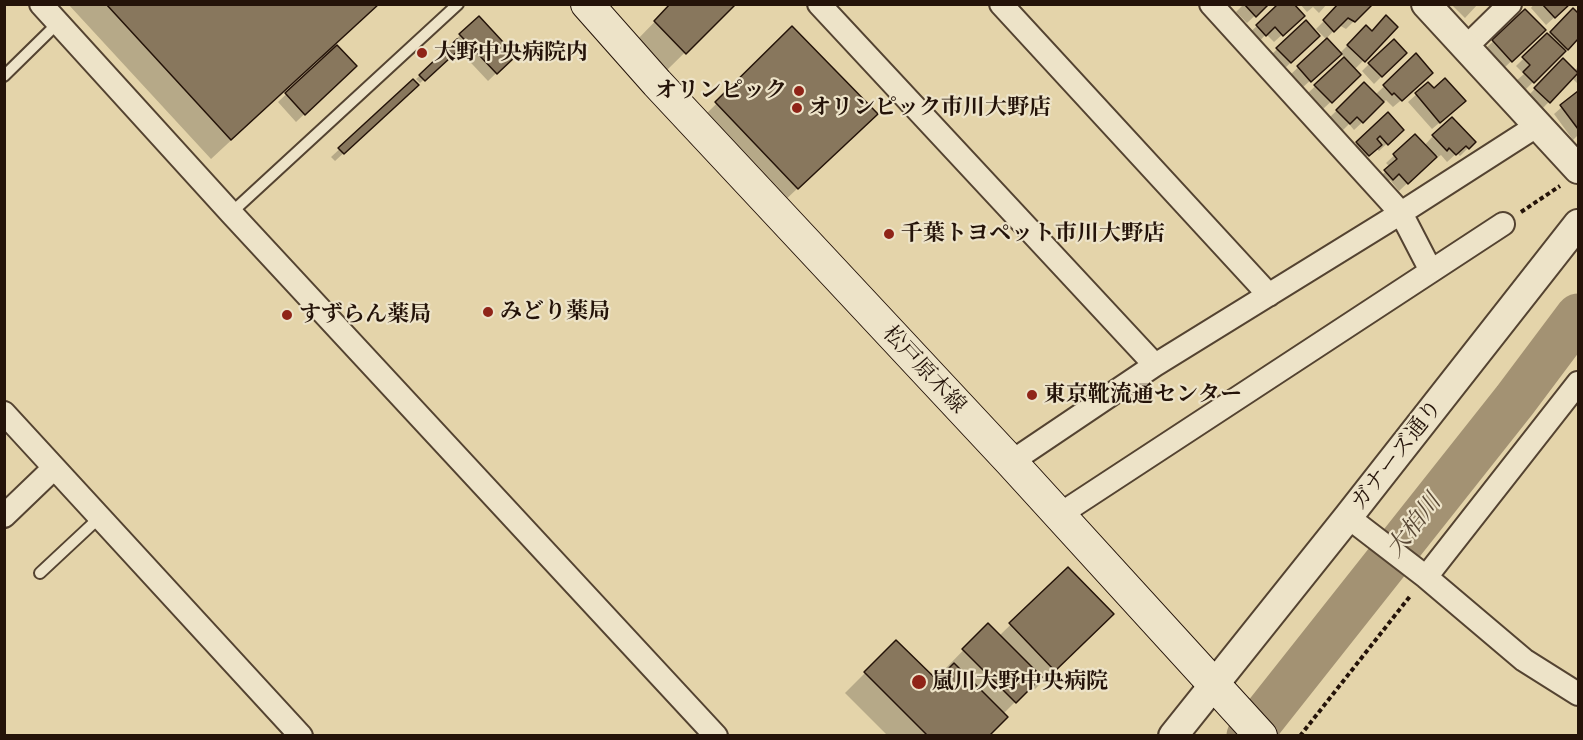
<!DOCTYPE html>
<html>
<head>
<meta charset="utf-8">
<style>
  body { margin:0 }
  #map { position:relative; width:1583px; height:740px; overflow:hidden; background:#e4d4aa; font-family:"EB Garamond",serif }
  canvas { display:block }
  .frame { position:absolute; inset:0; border:6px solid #241309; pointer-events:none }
</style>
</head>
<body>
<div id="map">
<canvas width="1583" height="740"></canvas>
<div class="frame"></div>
</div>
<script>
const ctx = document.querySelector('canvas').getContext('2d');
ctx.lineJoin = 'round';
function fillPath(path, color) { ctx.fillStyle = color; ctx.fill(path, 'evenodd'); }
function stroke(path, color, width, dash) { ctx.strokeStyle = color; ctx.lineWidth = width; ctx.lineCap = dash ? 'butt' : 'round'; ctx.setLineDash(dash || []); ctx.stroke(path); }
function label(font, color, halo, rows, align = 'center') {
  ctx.font = font + ' "EB Garamond","Noto Serif JP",serif'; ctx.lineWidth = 4.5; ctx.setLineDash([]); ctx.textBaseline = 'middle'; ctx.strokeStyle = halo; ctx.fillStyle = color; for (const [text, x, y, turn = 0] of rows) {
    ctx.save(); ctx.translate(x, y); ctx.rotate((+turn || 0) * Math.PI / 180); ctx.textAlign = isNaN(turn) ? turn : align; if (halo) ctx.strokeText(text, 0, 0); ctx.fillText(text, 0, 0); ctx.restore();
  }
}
fillPath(new Path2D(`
  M68,4H378L335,45L355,66L296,122L278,102L323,59L321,57L211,159Z
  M672,4H734L665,72L635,42Z
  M1244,4H1267L1247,23L1236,12Z
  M1300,4H1327L1319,13L1313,7L1307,12Z
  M1341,4H1371L1346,29L1339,25L1326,39L1316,29Z
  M1451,4H1478L1465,18Z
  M1534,4H1569L1546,25L1531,8Z
  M1573,10L1578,15V37L1525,90L1516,81L1524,74L1516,66Z
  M1525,11L1544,30L1503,69L1485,49Z
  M1305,22L1318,36L1283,70L1270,56Z
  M1295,23L1274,42L1266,34L1258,43L1249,33L1257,26Z
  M1366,27L1371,32L1396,27L1354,70L1351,83L1323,109L1308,93L1345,58L1340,53Z
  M792,29L861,129L782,203L702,118Z
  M460,35L514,56L488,81L458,49L420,83L416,79L454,44L453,43Z
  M1327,40L1332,61L1302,88L1290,75Z
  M1405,53L1374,84L1362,71L1369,64Z
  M1416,56L1424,81L1393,107L1386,100L1354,130L1349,124L1342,131L1329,118L1364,84L1375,95Z
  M1563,60L1574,71L1578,67V84L1572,78L1541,110L1527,97Z
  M413,81L409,93L335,161L331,157Z
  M1428,84L1456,109L1432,129L1408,102Z
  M1578,93V135L1573,140L1554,114Z
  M1401,130L1379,151L1376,148L1361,162L1349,150L1357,143Z
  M1415,136L1424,146L1433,136L1474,142L1460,156L1457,153L1447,162L1441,155L1438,157L1437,155L1399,191L1390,180L1384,186L1378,179L1390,167L1386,163Z
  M1068,569L1092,634L1035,689L1031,686L1003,714L987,736H888L845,693L896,642L937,682L946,673L944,670L988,625L999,636Z`), '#0003');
stroke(new Path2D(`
  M1249,736L1515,400L1578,316`), '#a39273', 45);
const building = new Path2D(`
  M106,4H379L231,140Z
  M670,4H736L686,54L654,21Z
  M1244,4H1269L1256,17Z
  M1278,4H1294L1305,16L1283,36L1275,27L1266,36L1256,25Z
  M1338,4H1373L1355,22L1348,18L1334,32L1323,20Z
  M1542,4H1570L1555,18Z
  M1573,8L1578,13V39L1568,50L1550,32Z
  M1525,9L1546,30L1512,62L1492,40Z
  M1386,15L1398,27L1365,62L1347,45L1366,25L1372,31Z
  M479,16L516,56L497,74L459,34Z
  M1306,20L1320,36L1291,63L1276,48Z
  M792,26L878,114L798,189L715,102Z
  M1547,33L1566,51L1534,83L1523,72L1530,65L1522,57Z
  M1327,38L1342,54L1311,82L1297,66Z
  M457,39L463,46L425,81L419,75Z
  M1394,39L1407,53L1382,77L1368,63Z
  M337,45L357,66L305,115L285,93Z
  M1416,53L1433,73L1402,101L1394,93L1392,95L1383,85Z
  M1344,57L1361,75L1332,103L1314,85Z
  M1563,58L1578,73L1550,103L1534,88Z
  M1445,78L1466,101L1440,123L1415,93L1428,82L1434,88Z
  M413,79L419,85L344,154L338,148Z
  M1364,82L1384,102L1363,123L1357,117L1350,124L1336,110Z
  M1578,91V129L1560,105Z
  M1388,112L1404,130L1388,145L1380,136L1377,139L1382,145L1369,156L1356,142Z
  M1452,117L1476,142L1469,149L1466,146L1456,155L1449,148L1447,151L1432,135Z
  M1415,134L1437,157L1408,184L1399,174L1393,180L1384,170L1397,159L1393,154Z
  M1068,567L1114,614L1055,671L1009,623Z
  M988,623L1042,677L1016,703L962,649Z
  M896,640L937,680L954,663L1008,717L989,736H928L864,672Z`);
fillPath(building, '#88775d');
stroke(building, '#241309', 1.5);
const service = new Path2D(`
  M4,76L58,23
  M231,213L458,4
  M40,573L100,517`);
const minor = new Path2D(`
  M41,4L231,213L716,736
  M819,4L1155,365
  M1001,4L1269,295
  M1211,4L1401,213L1431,271
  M1466,47L1510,4
  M4,413L301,736
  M1011,462L1155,365L1401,213L1538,125
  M1059,515L1503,224
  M4,516L54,468
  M1348,517L1426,577L1524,660L1578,694
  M1426,577L1578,383`);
const tertiary = new Path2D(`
  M1426,4L1578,169
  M1173,736L1348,517L1578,224`);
const secondary = new Path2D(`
  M587,4L657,83L1011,462L1261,736`);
stroke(service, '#544331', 14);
stroke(minor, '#544331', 26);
stroke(tertiary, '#544331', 32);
stroke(secondary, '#241309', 34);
stroke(new Path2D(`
  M1521,212L1560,186
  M1300,736L1411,595`), '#241309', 4, [4.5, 3]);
stroke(service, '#ede3c8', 10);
stroke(minor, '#ede3c8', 22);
stroke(tertiary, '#ede3c8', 28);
stroke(secondary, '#ede3c8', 32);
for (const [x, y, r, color] of [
  [422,53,6,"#8f2418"],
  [799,91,6,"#8f2418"],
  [797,108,6,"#8f2418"],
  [889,234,6,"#8f2418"],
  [488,312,6,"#8f2418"],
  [287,315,6,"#8f2418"],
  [1032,395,6,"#8f2418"],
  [919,682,8,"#8f2418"]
]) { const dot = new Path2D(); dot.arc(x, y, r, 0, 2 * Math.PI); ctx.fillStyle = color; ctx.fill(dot); stroke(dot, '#ede3c8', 2); }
label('bold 22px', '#241309', '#ede3c8', [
  ["大野中央病院内",434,53],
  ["オリンピック",787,91,"right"],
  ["オリンピック市川大野店",809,108],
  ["千葉トヨペット市川大野店",901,234],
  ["みどり薬局",500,312],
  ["すずらん薬局",299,315],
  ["東京靴流通センター",1044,395],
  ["嵐川大野中央病院",932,682]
], 'left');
label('22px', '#241309', '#ede3c8', [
  ["松戸原木線",924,370,47],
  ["ガナーズ通り",1397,455,-52]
]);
label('italic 24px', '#574633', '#ede3c8', [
  ["大柏川",1414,526,-52]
]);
</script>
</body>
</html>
